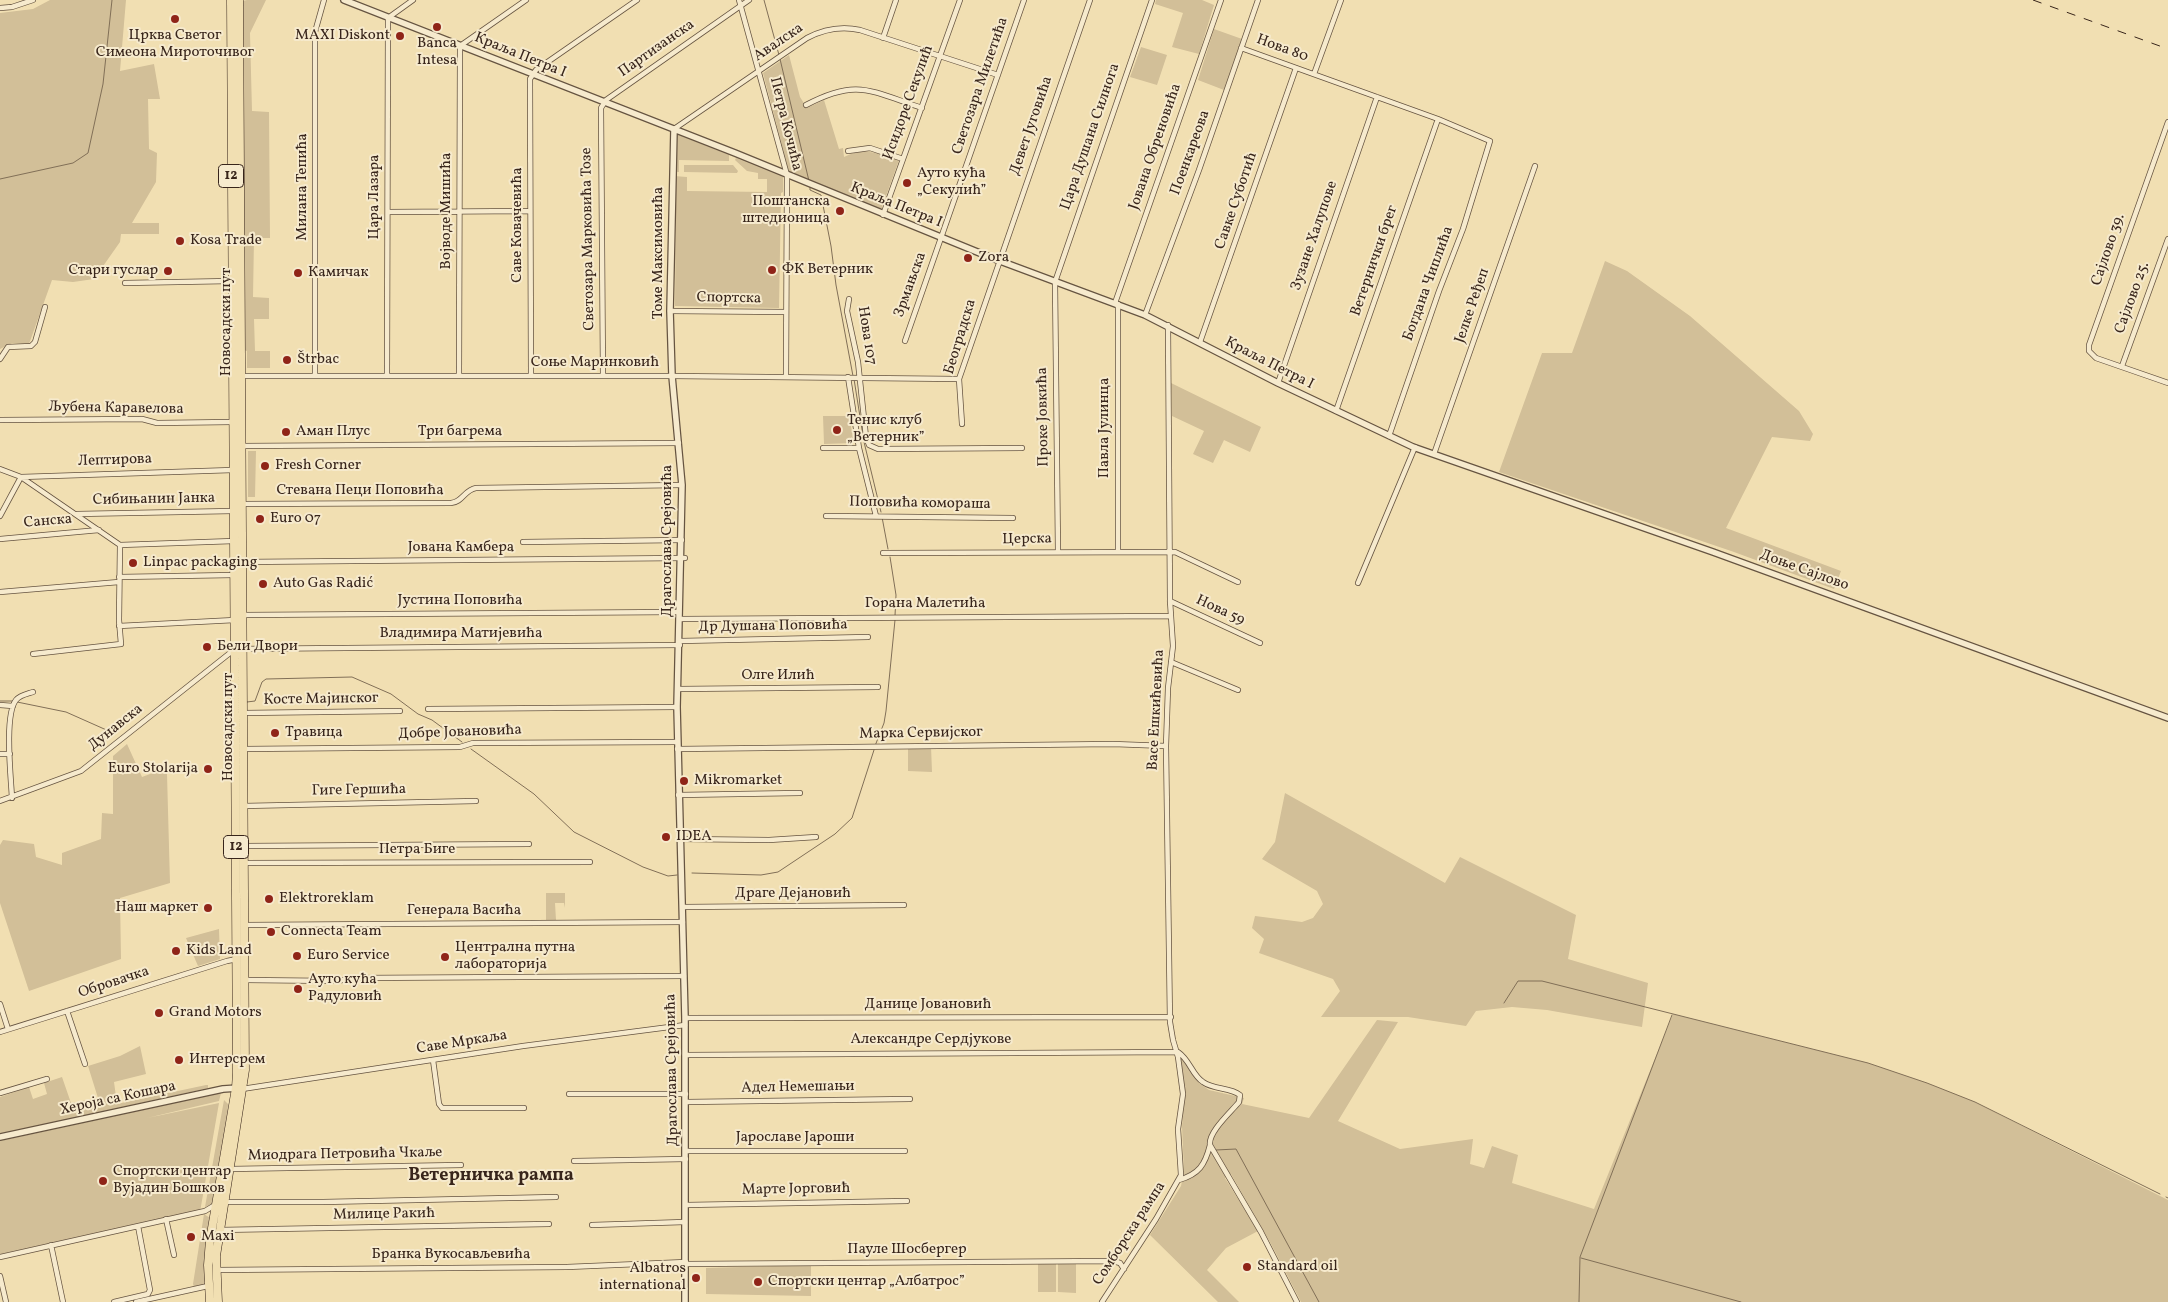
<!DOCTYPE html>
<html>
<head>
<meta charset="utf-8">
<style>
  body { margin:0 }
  canvas { display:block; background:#f1dfb2 }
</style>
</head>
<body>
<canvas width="2168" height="1302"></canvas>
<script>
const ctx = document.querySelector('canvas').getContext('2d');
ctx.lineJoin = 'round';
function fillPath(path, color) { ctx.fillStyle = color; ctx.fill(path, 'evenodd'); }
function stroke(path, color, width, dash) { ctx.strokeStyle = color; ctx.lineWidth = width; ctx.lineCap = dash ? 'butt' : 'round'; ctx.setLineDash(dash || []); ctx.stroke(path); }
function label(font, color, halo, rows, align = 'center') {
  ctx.font = font + ' Vollkorn,serif'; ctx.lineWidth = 4; ctx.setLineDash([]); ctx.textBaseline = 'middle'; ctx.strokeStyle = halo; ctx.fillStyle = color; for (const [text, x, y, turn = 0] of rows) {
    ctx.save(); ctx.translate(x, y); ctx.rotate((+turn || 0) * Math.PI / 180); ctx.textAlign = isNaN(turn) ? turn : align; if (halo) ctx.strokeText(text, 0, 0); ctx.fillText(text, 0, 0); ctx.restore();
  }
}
fillPath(new Path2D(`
  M50,0H126L120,71L154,64L160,99H148L149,149L157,153L156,182L132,223H159V234H121L120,242L94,279L73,282L52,280L29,344L12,343L0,349V13L33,9Z
  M247,0H266L250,33L252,111L269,112L270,238H254L253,297L269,298V319H254L255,351H270V368H247V351L244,350L243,1Z
  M1156,0H1202L1214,5L1199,54L1172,47L1183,13L1155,4Z
  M1214,29L1242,39L1224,90L1198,80Z
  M1141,47L1167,55L1157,85L1130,77Z
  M789,55L800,97L807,108L824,100L839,149L843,148L844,157C864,147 879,153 899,160L881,210L789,172L763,73Z
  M676,134L729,155V161L679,160V172H674Z
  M736,158L783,177V192L781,193L779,308L675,306L676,191H674V176L687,177V191L767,192V179H758V173L747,171L735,160Z
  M684,165H733L738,171L737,173L684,172Z
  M1605,261L1627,271L1690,316L1799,411L1813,434L1810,441L1772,437L1726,528L1841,571L1834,589L1734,552L1499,472L1542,353H1572Z
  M1171,383L1261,427L1250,452L1224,440L1213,463L1193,454L1204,431L1172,416Z
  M823,416H849L854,443L824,444Z
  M248,451H256L255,497H248Z
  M127,744L142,777L158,771L167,774L170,883L120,898L121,959L29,991L0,903V845L3,840L34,844L36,857L62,865V853L101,839L102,813L113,814V756Z
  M908,746H931L932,772L908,771Z
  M1285,793L1445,883L1460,857L1576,915L1568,959L1648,983L1642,1027L1547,1010L1512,1007L1476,1011L1466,1026L1408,1017H1321L1340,991L1333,979L1259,953L1264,939L1252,928L1255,916L1302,922L1313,918L1323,904L1317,891L1262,859L1275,842Z
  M546,893H565V908L564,903H555L556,920H546Z
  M219,929L220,959L198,966L186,938Z
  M1673,1014L1868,1063L1927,1083L1975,1102L2168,1200V1302H1301L1271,1244L1231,1174L1225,1178L1258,1231L1226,1248L1207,1270L1239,1302H1218L1150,1235L1181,1186L1184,1171L1182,1127L1184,1098L1181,1057L1199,1083L1209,1090L1244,1098L1242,1104L1309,1118L1377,1020L1398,1022L1338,1121L1400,1149L1473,1139L1470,1164L1484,1168L1492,1146L1518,1155L1512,1183L1594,1209Z
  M140,1046L146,1074L114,1082L117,1104L206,1085H208V1088L0,1134V1097L29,1087L33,1099L47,1094L44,1083L62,1077L71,1103L98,1098L88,1066L120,1056Z
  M221,1093L219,1101L147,1118L219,1103L200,1212L0,1256V1141Z
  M224,1100L228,1104L227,1122L213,1203L205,1207Z
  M204,1214L210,1218L205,1280L203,1285L194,1287L193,1284Z
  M1038,1264H1056V1292H1038Z
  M1058,1264H1076V1293L1058,1292Z
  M811,1265V1296L706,1294V1268Z`), '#d2bf98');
stroke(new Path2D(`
  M764,0L779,55
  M780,59L809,181
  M0,179L73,163L88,153L103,84L112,0
  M810,185V190L821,195L831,246L836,285L853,376
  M854,379L864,442L881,512
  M882,517L888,549
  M890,557L896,595L895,616
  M0,701H13
  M17,702L66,712L111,732
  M247,702L255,701L262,682L266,679L352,677L391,694L418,714L432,720L462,742
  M875,746L884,723L886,711L895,620
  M471,749L534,794L574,832L643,867L668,876L677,875
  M692,873L761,875L778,872L835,834L852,818L874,750
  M1504,1003L1518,981H1542L1868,1063L1927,1083L1975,1102L2160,1194
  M1216,1150L1236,1149L1319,1302
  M2166,1197L2168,1198
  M1581,1258L1741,1302
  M1579,1302L1580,1257L1672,1015`), '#816f57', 1);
const minor = new Path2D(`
  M739,0L787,175L786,377
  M0,8L12,7L33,0
  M883,38L896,0
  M1241,48L1438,119L1490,141L1463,229L1439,291L1389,436
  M1314,74L1341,0
  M806,105C857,78 870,91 922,108
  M2168,122L2089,345V351L2096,358L2168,383
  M674,129L807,38C824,29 842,26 860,30L998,75
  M848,151L870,148L903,159
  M388,212L530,211
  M883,215L960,0
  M125,283L231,281
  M849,299L847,311L858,362L866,437L869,445L878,449L1022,448
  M1115,303L1221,0
  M1118,304V551
  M670,311L786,312
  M1145,315L1199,170L1258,0
  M905,341L1024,0
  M1200,342L1296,68
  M0,359L8,347L31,346L35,342L45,307
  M2122,366L2168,239
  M241,376H672L959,379
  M315,376V32L324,0
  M387,376L388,18L413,0
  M459,376L460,46L526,0
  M531,376L530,79L536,70L637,0
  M603,376L601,108L606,100L749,0
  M848,377L859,448L876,516
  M1278,383L1377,97
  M1336,411L1438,119
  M0,420L142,419L157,423L232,422
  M962,424L959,379L1090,0
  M241,446L679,443
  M823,448H859
  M1434,454L1535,166
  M0,469L21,477L233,470
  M242,504L451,503C463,502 464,490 476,488L682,485
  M77,514L233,511
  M0,516L21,477L120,545L234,541
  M826,516L1013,518
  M0,539L99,530
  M523,542L682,540
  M1058,552L1055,282L1152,0
  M883,553L1175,552L1238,582
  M241,562L685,558
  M119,577L234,575
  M1358,583L1415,447
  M0,592L119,582
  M1170,601L1260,643
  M242,615L679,612
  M679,619L1171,616
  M119,626L235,620
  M680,641L868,637
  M33,654L121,644L119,620L120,545
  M1171,662L1238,690
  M678,689L878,687
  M0,705L13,706
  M428,709L677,707
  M243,713L400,711
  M243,749L460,747L473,743L677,742
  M677,749L1113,744L1166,746
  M0,754H10
  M678,795L800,793
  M12,798C11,778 4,715 16,700C20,695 27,694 33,692
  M0,801L81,771L235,649L680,645
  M243,806L476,801
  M680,839L769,840L816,837
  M244,846L529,844
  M244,863L590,862
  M683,907L904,905
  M244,925L683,922
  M245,980L336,981L356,978L684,976
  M0,1004L8,1029
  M67,1011L85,1064
  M685,1018L1171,1017
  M0,1032L227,961L237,959
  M685,1055L1178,1052C1190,1060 1192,1075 1203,1082C1214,1090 1230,1087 1240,1095L1239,1102C1231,1112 1208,1132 1210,1145L1261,1232L1297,1302
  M433,1060L439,1104L442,1108H524
  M242,1089L523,1046L685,1025
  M0,1093L47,1079
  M569,1094H686
  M686,1102L910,1099
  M686,1151H905
  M574,1161L686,1159
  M230,1169L461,1165
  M1179,1180C1199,1174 1205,1165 1210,1145
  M224,1202H323L556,1197
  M686,1205L907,1201
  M166,1219L174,1255
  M592,1225L685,1222
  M219,1230L549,1224
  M51,1245L63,1302
  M0,1257L205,1211L215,1205
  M686,1264L1113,1261L1120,1263L1124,1269
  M216,1270L567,1267L686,1262
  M0,1276L6,1302
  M114,1302L148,1294L150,1290L138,1226
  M136,1302L208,1286
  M1102,1302L1156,1219L1181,1175L1178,1129L1183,1094L1178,1057L1173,1040L1170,1022L1166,746L1168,688L1173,646L1170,601L1168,325`);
const tertiary = new Path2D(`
  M344,0L735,153L992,258L1145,315L1278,383L1413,447L1713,552L2168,718
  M674,129L670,311L672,376L682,485L677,707L685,1018V1302
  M0,1137L223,1089L238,1088`);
const primary = new Path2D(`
  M210,1302L208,1265L210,1240L236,1088L237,1072L231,0
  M218,1302L216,1256L245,1070L239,0`);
stroke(minor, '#665441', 6);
stroke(tertiary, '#665441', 8);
stroke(primary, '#38251b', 9);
stroke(minor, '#f6eacd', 4.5);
stroke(tertiary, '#f6eacd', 5.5);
stroke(primary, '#f1dfb2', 8);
stroke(new Path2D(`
  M2033,0L2168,49`), '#38251b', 1, [9, 9]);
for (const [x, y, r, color] of [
  [175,19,5,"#8f2418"],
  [437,27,5,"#8f2418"],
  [400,36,5,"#8f2418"],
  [907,183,5,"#8f2418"],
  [840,211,5,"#8f2418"],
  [180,241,5,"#8f2418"],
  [968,258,5,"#8f2418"],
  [772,270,5,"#8f2418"],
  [168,271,5,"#8f2418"],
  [298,273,5,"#8f2418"],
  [287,360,5,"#8f2418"],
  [837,430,5,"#8f2418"],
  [286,432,5,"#8f2418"],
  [265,466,5,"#8f2418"],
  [260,519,5,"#8f2418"],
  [133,563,5,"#8f2418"],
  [263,584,5,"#8f2418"],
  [207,647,5,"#8f2418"],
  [275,733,5,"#8f2418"],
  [208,769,5,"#8f2418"],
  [684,781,5,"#8f2418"],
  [666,837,5,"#8f2418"],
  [269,899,5,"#8f2418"],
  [208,908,5,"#8f2418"],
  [271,932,5,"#8f2418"],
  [176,951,5,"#8f2418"],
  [297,956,5,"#8f2418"],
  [445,957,5,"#8f2418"],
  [298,989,5,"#8f2418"],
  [159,1013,5,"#8f2418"],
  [179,1060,5,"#8f2418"],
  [103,1181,5,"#8f2418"],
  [191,1237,5,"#8f2418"],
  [1247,1267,5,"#8f2418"],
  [696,1278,5,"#8f2418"],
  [758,1282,5,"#8f2418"]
]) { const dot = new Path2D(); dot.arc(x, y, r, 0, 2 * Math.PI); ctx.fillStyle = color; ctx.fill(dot); stroke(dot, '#f6eacd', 2); }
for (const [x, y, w] of [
  [231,176,25],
  [236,847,25]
]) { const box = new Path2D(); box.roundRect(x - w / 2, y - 11.5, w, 23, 4); ctx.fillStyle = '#f6eacd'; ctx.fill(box); stroke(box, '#38251b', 1); }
label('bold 14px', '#38251b', null, [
  ["12",231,176],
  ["12",236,847]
]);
label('15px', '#38251b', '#f6eacd', [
  ["Црква Светог",175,36,"center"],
  ["Симеона Мироточивог",175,53,"center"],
  ["MAXI Diskont",390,36,"right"],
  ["Banca",437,44,"center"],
  ["Intesa",437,61,"center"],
  ["Ауто кућа",917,174],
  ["„Секулић”",917,191],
  ["Поштанска",830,202,"right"],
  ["штедионица",830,219,"right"],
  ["Kosa Trade",190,241],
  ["Zora",978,258],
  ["ФК Ветерник",782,270],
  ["Стари гуслар",158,271,"right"],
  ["Камичак",308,273],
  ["Štrbac",297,360],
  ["Тенис клуб",847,421],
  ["„Ветерник”",847,438],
  ["Аман Плус",296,432],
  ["Fresh Corner",275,466],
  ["Euro 07",270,519],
  ["Linpac packaging",143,563],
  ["Auto Gas Radić",273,584],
  ["Бели Двори",217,647],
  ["Травица",285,733],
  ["Euro Stolarija",198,769,"right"],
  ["Mikromarket",694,781],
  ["IDEA",676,837],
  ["Elektroreklam",279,899],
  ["Наш маркет",198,908,"right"],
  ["Connecta Team",281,932],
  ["Централна путна",455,948],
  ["лабораторија",455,965],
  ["Kids Land",186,951],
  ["Euro Service",307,956],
  ["Ауто кућа",308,980],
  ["Радуловић",308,997],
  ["Grand Motors",169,1013],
  ["Интерсрем",189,1060],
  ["Спортски центар",113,1172],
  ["Вујадин Бошков",113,1189],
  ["Maxi",201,1237],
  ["Standard oil",1257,1267],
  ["Albatros",686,1269,"right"],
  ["international",686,1286,"right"],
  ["Спортски центар „Албатрос”",768,1282]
], 'left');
label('15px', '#38251b', '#f6eacd', [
  ["Авалска",779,43,-34],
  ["Партизанска",657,49,-35],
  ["Нова 80",1282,49,20],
  ["Краља Петра I",520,56,22],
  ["Светозара Милетића",981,86,-71],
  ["Исидоре Секулић",909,103,-70],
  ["Петра Кочића",785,124,76],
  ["Девет Југовића",1032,126,-71],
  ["Цара Душана Силнога",1091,137,-71],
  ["Јована Обреновића",1156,147,-71],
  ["Поенкареова",1191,153,-70],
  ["Милана Тепића",303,187,-90],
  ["Цара Лазара",375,197,-90],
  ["Савке Суботић",1237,201,-71],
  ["Краља Петра I",896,206,22],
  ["Војводе Мишића",447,211,-90],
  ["Саве Ковачевића",518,225,-90],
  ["Зузане Халупове",1315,236,-71],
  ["Светозара Марковића Тозе",589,239,-91],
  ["Сајлово 39.",2109,250,-71],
  ["Томе Максимовића",659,253,-90],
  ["Ветернички брег",1375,261,-71],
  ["Богдана Чиплића",1429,284,-70],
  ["Зрмањска",911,285,-70],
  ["Сајлово 25.",2133,298,-70],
  ["Спортска",729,299,1],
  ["Јелке Ређеп",1473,306,-71],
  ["Новосадски пут",227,322,-90],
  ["Нова 107",866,336,81],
  ["Београдска",961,337,-73],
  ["Соње Маринковић",595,363],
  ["Краља Петра I",1269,364,27],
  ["Љубена Каравелова",116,409,1],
  ["Проке Јовкића",1044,417,-91],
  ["Павла Јулинца",1105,428,-90],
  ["Три багрема",460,432],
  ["Лептирова",115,461,-2],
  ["Стевана Пеци Поповића",360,491],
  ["Сибињанин Јанка",154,500,-1],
  ["Поповића комораша",920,504,1],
  ["Санска",48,522,-5],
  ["Церска",1027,540,-1],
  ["Драгослава Срејовића",668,541,-90],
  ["Јована Камбера",461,548],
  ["Доње Сајлово",1804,571,20],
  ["Јустина Поповића",460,601],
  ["Горана Малетића",925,604],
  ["Нова 59",1220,611,25],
  ["Др Душана Поповића",773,627,-1],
  ["Владимира Матијевића",461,634],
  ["Олге Илић",778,676],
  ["Косте Мајинског",321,700,-1],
  ["Васе Ешкићевића",1157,710,-87],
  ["Новосадски пут",229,727,-90],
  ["Дунавска",116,728,-39],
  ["Добре Јовановића",460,733,-2],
  ["Марка Сервијског",921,734,-1],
  ["Гиге Гершића",359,791,-1],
  ["Петра Биге",417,850],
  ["Драге Дејановић",793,894],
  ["Генерала Васића",464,911],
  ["Обровачка",114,983,-18],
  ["Данице Јовановић",928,1005],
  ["Александре Сердјукове",931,1040],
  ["Саве Мркаља",462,1043,-9],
  ["Драгослава Срејовића",673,1070,-91],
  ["Адел Немешањи",798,1088,-1],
  ["Хероја са Кошара",118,1099,-12],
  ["Јарославе Јароши",795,1138],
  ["Миодрага Петровића Чкаље",345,1155,-1],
  ["Марте Јорговић",796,1190,-1],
  ["Милице Ракић",384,1215,-1],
  ["Сомборска рампа",1130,1234,-57],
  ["Пауле Шосбергер",907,1250],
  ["Бранка Вукосављевића",451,1255]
]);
label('bold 18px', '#38251b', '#f6eacd', [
  ["Ветерничка рампа",491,1177]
]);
</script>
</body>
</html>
